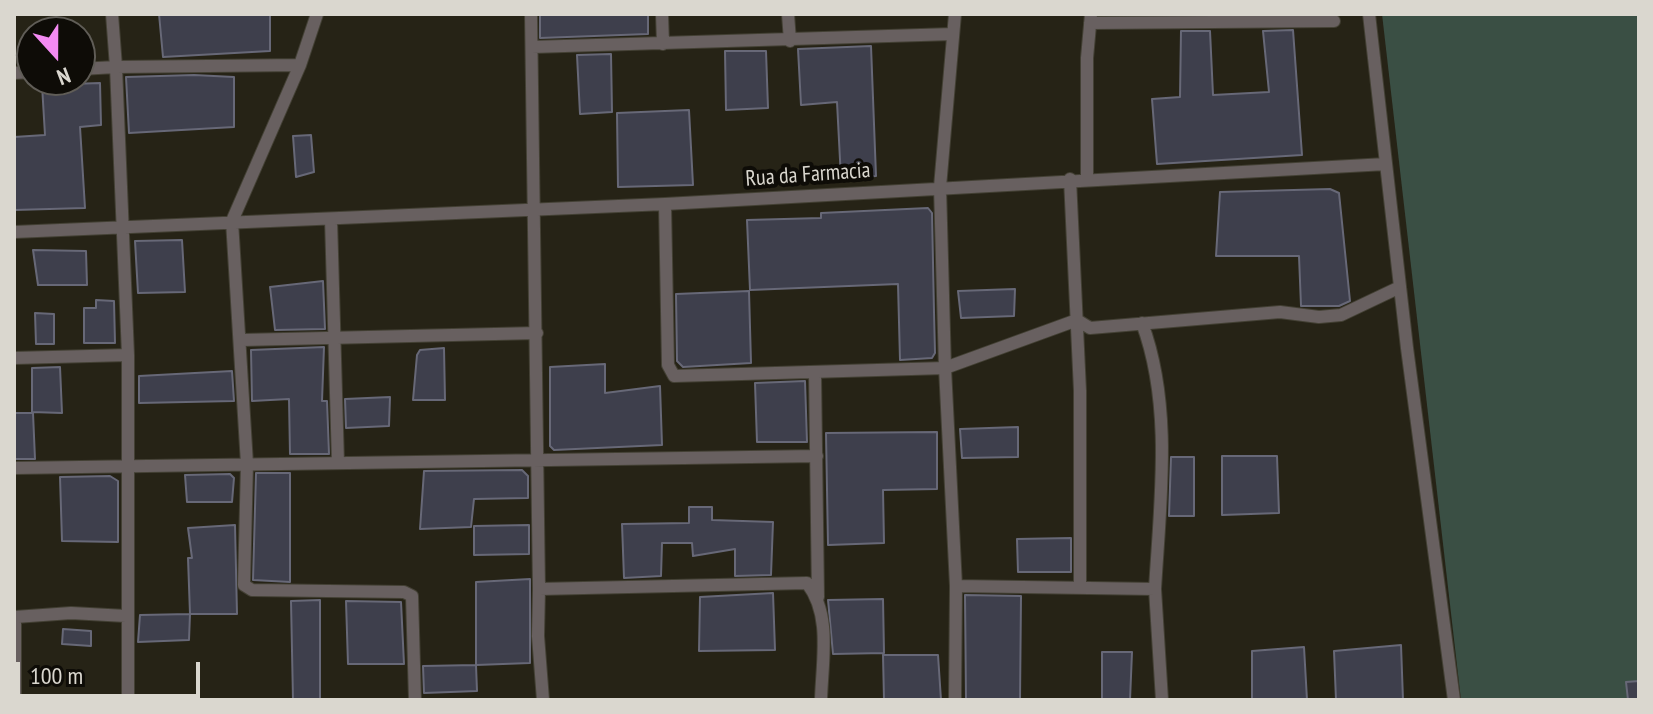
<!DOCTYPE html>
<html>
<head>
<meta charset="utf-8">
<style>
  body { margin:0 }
  #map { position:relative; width:1653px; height:714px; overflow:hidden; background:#262316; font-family:"PT Sans Narrow",sans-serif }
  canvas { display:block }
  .frame { position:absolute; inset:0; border:16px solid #dad7cf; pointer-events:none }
  .north { position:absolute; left:16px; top:16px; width:80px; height:80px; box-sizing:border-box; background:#0e0c07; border:2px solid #605d57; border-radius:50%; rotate:159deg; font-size:22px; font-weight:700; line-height:32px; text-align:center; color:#dad7cf }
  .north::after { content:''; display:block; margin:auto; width:28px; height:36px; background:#f38af2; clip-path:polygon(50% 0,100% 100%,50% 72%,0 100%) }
  .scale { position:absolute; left:16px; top:662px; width:184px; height:36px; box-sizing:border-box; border:4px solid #dad7cf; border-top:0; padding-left:10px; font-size:24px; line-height:28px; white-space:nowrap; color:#dad7cf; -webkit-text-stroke:6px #0e0c07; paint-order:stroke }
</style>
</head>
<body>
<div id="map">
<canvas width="1653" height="714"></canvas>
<div class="frame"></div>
<div class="north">N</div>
<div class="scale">100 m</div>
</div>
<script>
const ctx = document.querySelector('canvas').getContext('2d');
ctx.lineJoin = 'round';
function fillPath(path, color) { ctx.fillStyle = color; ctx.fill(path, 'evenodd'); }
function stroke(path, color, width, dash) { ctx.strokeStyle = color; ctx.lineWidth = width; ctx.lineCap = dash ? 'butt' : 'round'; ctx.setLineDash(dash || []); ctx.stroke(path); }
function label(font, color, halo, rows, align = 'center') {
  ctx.font = font + ' "PT Sans Narrow",sans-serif'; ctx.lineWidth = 8; ctx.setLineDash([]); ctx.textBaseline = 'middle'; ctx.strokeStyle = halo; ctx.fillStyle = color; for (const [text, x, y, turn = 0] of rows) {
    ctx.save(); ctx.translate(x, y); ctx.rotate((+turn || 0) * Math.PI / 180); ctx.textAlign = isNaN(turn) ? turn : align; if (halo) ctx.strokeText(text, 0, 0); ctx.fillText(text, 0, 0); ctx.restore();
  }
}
fillPath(new Path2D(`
  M1382,14H1639V700H1461Z`), '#3a4f44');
const building = new Path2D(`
  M159,14H270V51L163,57Z
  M540,14H648V34L540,38Z
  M1293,30L1302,155L1157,164L1152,99L1180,97L1181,31H1210L1213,95L1269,92L1263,31Z
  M871,46L876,176L841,179L837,102L801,105L798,49Z
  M725,51H766L768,108L726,110Z
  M611,54L612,112L580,114L577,55Z
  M194,75L234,77V127L129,133L126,77Z
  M100,83L101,125L80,127L85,208L14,210V137L45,135L42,85Z
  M689,110L693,185L618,187L617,113Z
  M311,135L314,172L296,177L293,136Z
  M1330,189L1339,193L1350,301L1339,306H1301L1299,256H1216L1220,192Z
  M928,208L932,213L934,312L935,353L932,358L900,360L898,284L750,290L747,220L821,218V213Z
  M182,240L185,292L138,293L135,241Z
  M33,250L86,251L87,285H38Z
  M323,281L325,329L275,330L270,287Z
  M1015,289L1014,316L961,318L958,291Z
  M749,291L751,363L683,367L677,361L676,294Z
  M96,300L114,301L115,343H84V308H96Z
  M35,313L54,314V344H36Z
  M324,347L322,401H327L329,454H290L289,399L252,401L251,350Z
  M444,348L445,400H413L417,355L420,350Z
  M605,364V393L660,386L662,445L554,450L550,446V367Z
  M60,367L62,413L32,412V368Z
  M232,371L234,401L139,403V376Z
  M805,381L807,442H757L755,383Z
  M390,397L389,426L346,428L345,399Z
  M14,413H33L35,459H14Z
  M1018,427V457L962,458L960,429Z
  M937,432V489L883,490L884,543L828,545L826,433Z
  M1222,456H1277L1279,513L1222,515Z
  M1171,457H1194V516H1169Z
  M522,470L528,476V498L474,499L471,527L420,529L424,471Z
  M256,473H290V582L253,580Z
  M230,474L234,478L232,502H187L185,475Z
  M110,476L118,481V542L62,541L60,477Z
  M689,507H712V520L773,522L771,575L735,576V549L693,556L692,543H662L661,576L624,578L622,524L689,523Z
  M235,525L237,614H190L188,558H192L188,528Z
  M529,525V554L474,555V526Z
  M1071,538V572H1018L1017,539Z
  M530,579V663L476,665V582Z
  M773,593L775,650L699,651L700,597Z
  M965,595L1021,596L1020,700H966Z
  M883,599L884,653L833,654L828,600Z
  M320,600V700H293L291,601Z
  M346,601L401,602L404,664H348Z
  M190,614L189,640L138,642L140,615Z
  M63,629L91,631V646L62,644Z
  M1401,645L1403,700H1336L1334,651Z
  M1304,647L1307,700H1252V651Z
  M1102,652H1132L1130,700H1102Z
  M883,655H938L941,700H884Z
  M476,665L477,691L424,693L423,666Z
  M1639,681V700H1628L1626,682Z`);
fillPath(building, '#3e3f4c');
stroke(building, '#676877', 2);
const minor = new Path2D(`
  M317,14L300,65L232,221L247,464L244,585L252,590L404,592L412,596L415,700
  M531,14L539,589
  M662,14L663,44
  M788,14L790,41
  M1369,14L1407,348L1454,700
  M1090,23L1334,21
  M532,47L953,34
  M80,69L116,67L112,14
  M14,73L32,72
  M1070,179L1080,391V586
  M1087,179V58L1091,14
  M665,204L668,365L674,376L945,368L940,187L955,14
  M331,219L338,463
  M14,232L665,204L1386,164
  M1142,323C1173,406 1160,503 1155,589
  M242,340L537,333
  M14,358L128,355
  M815,373L818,597
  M14,468L817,456
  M956,586L945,368L1077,320L1090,328L1280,312L1319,317L1341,315L1400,287
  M15,700V617L71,613L126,616
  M128,700V355L116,67L300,65
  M543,700L538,636L539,589L807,583C832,615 822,661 821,700
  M955,700L956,586L1155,589L1162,700`);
stroke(minor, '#434034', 14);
stroke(minor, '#686060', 12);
label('22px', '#dad7cf', '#0e0c07', [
  ["Rua da Farmacia",808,175,-4]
]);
</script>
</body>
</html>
